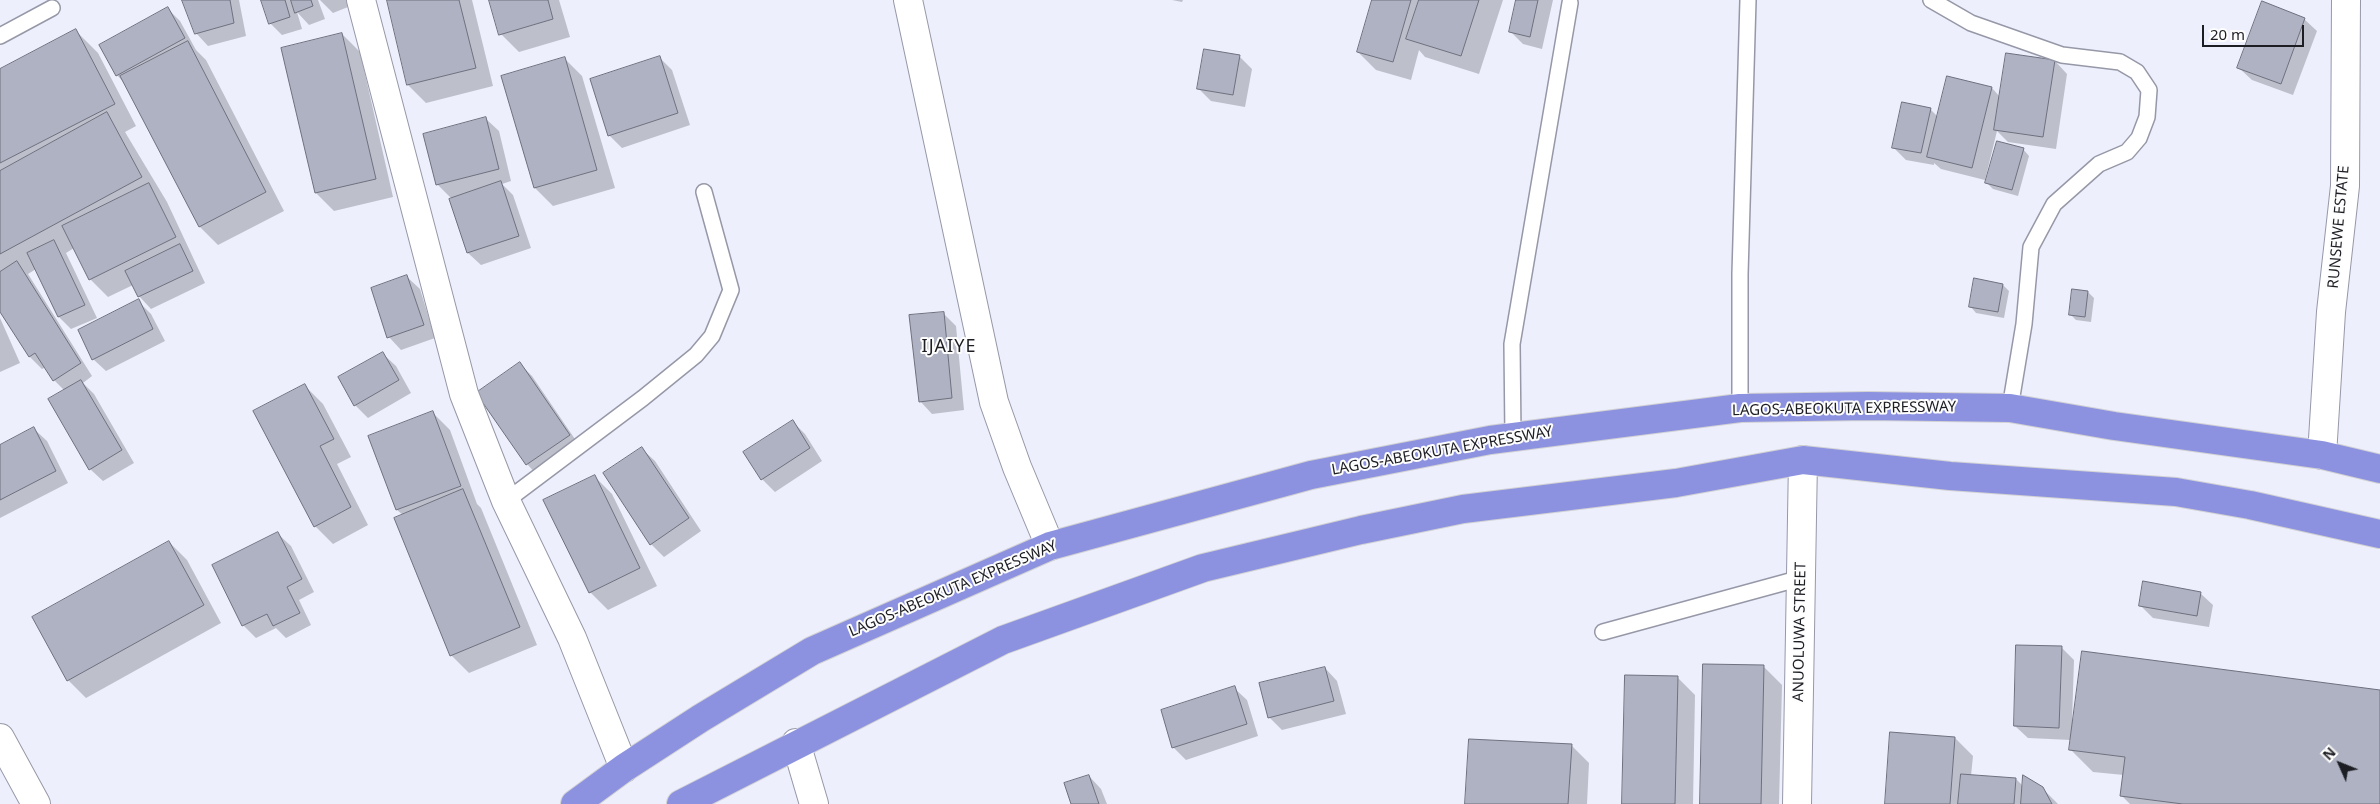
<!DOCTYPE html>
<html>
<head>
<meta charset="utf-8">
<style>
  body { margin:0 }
  #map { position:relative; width:2380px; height:804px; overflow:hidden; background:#edeffd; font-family:"Noto Sans",sans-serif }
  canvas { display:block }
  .north { position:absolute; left:2315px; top:739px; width:50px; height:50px; -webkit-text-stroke:4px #fdfdfd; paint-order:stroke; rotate:314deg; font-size:14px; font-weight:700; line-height:20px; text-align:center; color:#1d1e24 }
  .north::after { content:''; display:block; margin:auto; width:18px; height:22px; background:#1d1e24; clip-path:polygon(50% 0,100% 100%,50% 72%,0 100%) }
  .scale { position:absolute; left:2202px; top:25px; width:102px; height:22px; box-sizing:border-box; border:2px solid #1d1e24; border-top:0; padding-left:6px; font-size:15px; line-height:18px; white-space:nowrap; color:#1d1e24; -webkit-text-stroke:4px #fdfdfd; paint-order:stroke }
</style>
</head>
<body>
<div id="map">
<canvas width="2380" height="804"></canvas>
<div class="north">N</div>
<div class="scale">20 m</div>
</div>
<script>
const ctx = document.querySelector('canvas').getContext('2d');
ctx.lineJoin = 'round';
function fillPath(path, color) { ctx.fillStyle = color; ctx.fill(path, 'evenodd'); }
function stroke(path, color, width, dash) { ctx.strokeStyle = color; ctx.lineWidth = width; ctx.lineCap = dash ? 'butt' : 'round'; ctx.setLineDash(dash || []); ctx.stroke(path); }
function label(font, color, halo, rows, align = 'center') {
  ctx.font = font + ' "Noto Sans",sans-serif'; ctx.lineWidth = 4; ctx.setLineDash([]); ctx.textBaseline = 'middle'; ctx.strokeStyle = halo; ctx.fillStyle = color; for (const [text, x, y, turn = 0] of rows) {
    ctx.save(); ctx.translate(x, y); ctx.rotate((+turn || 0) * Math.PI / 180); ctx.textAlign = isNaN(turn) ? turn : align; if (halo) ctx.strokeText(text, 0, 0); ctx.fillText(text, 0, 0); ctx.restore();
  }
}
fillPath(new Path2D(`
  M183,0H239L246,36L208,46L196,33Z
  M262,0H318L325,19L309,25L297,12L302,29L282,35L270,23Z
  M320,0H346L348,7L333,13Z
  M388,0H472L493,86L426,103L408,85Z
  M490,0H559L570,37L519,52L501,34Z
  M1172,0H1183L1182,2Z
  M1373,0H1503L1479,74L1425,57L1419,50L1411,80L1376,70L1358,52Z
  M1517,0H1553L1542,49L1523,44L1510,31Z
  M168,9L180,21L196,50L206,60L284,211L218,245L200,227L127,86L117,75Z
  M2304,19L2317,31L2293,95L2252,80L2239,68Z
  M76,31L98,53L136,126L125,132L167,202L205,283L151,309L139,296L133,285L108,297L90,279L74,248L66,253L97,318L71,329L59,317L36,269L28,274L92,376L83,383L94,394L134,463L103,481L90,469L65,391L54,380L46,367L42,369L30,357L0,309V70Z
  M342,34L360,52L393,197L334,211L316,193Z
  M1239,56L1252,69L1245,107L1211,101L1199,89Z
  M659,57L672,70L690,125L622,148L609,135Z
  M564,58L582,76L615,188L553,206L535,188Z
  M2055,61L2067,74L2056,149L2008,142L1997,131L1985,180L1941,169L1934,163V165L1906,160L1893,147L1930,109L1938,117L1948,78L1992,88L2000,97Z
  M486,119L499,131L511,181L502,184L513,195L531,248L481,265L468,253L452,199L438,185L424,135Z
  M2023,149L2029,156L2018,196L1993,189L1987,183Z
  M407,277L420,289L435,338L401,350L389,337Z
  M1975,280L2003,285L2009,291L2004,318L1976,313L1970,306Z
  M2088,292L2094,298L2091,322L2076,320L2070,314Z
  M138,301L151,314L165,341L106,371L93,359Z
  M943,313L956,326L964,410L932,414L920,401Z
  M0,318L20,363L0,372Z
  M383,354L396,366L411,393L368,418L355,405Z
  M520,364L532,376L581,448L539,477L527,464L478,393Z
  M305,386L323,404L351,457L337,464L368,525L333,544L315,526Z
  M432,412L450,430L477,504L481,508L537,645L469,673L451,655L403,515L397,510Z
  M793,422L805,434L822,461L775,492L762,479L745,453Z
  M34,429L47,441L68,483L0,518V446Z
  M642,449L655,461L701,531L664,557L651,544Z
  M594,476L612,494L657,586L608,610L590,592Z
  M278,534L291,546L314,592L299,600L311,625L286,638L276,628L256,638L243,625Z
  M169,542L187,560L221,623L86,698L68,680Z
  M2200,593L2213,605L2209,627L2153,618L2140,605Z
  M2061,647L2074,660L2072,722L2380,691V804H2130L2121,795L2124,775L2093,772L2070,749L2071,740L2028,738L2015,726Z
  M1764,667L1782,685L1779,804H1701Z
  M1325,668L1337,681L1346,714L1282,730L1269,717Z
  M1677,677L1695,695L1693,804H1623Z
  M1234,688L1247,700L1258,736L1186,760L1173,747Z
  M1955,738L1973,756L1971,776L2016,779L2023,786L2042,788L2058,804H1886Z
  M1571,745L1589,763L1587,804H1466Z
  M1089,776L1101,789L1107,804H1073Z`), '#0003');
const building = new Path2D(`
  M182,0H230L234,23L195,34Z
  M261,0H285L290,17L269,24Z
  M291,0H311L313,6L295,13Z
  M387,0H459L476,68L407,85Z
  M489,0H548L553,19L499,35Z
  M1372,0H1411L1393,62L1357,52Z
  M1419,0H1479L1461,56L1406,39Z
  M1516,0H1538L1530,37L1509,32Z
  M2262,1L2305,18L2281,84L2237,68Z
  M168,7L185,38L116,76L99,45Z
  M76,29L115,104L0,163V69Z
  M342,33L376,179L315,193L281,48Z
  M188,41L266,192L199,227L120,76Z
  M1204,49L1240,55L1233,95L1197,89Z
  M2006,53L2055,60L2043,137L1994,130Z
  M660,56L678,113L608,136L590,79Z
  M565,57L597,170L534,188L501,76Z
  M1947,76L1992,87L1972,168L1927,157Z
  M1902,102L1931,108L1921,153L1892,148Z
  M107,112L142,177L0,254V171Z
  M486,117L499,169L436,185L423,134Z
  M1997,141L2024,148L2012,190L1985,183Z
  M501,181L519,236L467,253L449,199Z
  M149,183L176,237L89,280L62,226Z
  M54,240L85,305L58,317L27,253Z
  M180,244L193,271L138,297L125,271Z
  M17,261L81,363L53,381L35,353L29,357L0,312V272Z
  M407,275L424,325L387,338L371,288Z
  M1974,278L2003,284L1998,312L1969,307Z
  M2072,289L2088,291L2085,317L2069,315Z
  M139,299L153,329L92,360L78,330Z
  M944,312L952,398L919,402L909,315Z
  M383,352L399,380L354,406L338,377Z
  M520,362L570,435L526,465L476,393Z
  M81,380L122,450L89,470L48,399Z
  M305,384L334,439L320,446L351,507L314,527L253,411Z
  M433,411L461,486L396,510L368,436Z
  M793,420L810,448L761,480L743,452Z
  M34,427L56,471L0,500V445Z
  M642,447L689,518L650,545L603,473Z
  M595,475L640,568L589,593L543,500Z
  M463,489L520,627L450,656L394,518Z
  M278,532L302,579L287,587L300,613L273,626L267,614L242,626L212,565Z
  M169,541L204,605L67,681L32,617Z
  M2143,581L2201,592L2197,616L2139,606Z
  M2016,645L2062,646L2059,728L2014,726Z
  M2082,651L2380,690V804H2183L2120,796L2125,757L2069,750Z
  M1703,664L1764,665L1761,804H1700Z
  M1325,667L1334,701L1268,718L1259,683Z
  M1625,675L1678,676L1675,804H1622Z
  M1235,686L1247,724L1172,748L1161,710Z
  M1890,732L1955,737L1950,804H1885Z
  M1469,739L1572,744L1568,804H1465Z
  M1961,774L2016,778L2014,804H1958Z
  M1089,775L1099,804H1071L1064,783Z
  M2023,775L2043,787L2052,804H2021Z`);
fillPath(building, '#afb2c2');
stroke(building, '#6e707f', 1);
const lane = new Path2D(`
  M1931,0L1971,23L2062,55L2120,62L2137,72L2149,90L2147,117L2139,138L2127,152L2099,164L2054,204L2031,247L2024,324L2010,408
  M0,36L52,8
  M1740,408V274L1748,0
  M1513,437L1512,344L1570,3
  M506,501L643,398L696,355L712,336L731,290L704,192
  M1603,632L1801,578`);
const street = new Path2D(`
  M361,0L464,394L506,501L572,638L624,768
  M908,0L994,402L1017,467L1050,546
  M2322,455L2331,312L2345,186L2346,0
  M0,738L36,804
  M796,743L814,804
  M1797,804L1803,460`);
const highway = new Path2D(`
  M575,804L624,768L701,718L812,651L1050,546L1311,475L1490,440L1740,408L1868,406L2010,408L2114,426L2322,455L2380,469
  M681,804L1003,640L1203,568L1361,530L1463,509L1676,483L1803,460L1950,476L2176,492L2250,505L2380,534`);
stroke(lane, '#9698a7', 18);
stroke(street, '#9698a7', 30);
stroke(highway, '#d2d2d3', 30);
stroke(lane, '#fff', 15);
stroke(street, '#fff', 28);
stroke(highway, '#8c92e0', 28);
label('15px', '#1d1e24', '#fdfdfd', [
  ["RUNSEWE ESTATE",2339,227,-85],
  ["LAGOS-ABEOKUTA EXPRESSWAY",1844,409,-1],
  ["LAGOS-ABEOKUTA EXPRESSWAY",1442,451,-10],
  ["LAGOS-ABEOKUTA EXPRESSWAY",953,589,-23],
  ["ANUOLUWA STREET",1800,632,-89]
]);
ctx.letterSpacing = '1px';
label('18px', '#1d1e24', '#fdfdfd', [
  ["IJAIYE",949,347]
]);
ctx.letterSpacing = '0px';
</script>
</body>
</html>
